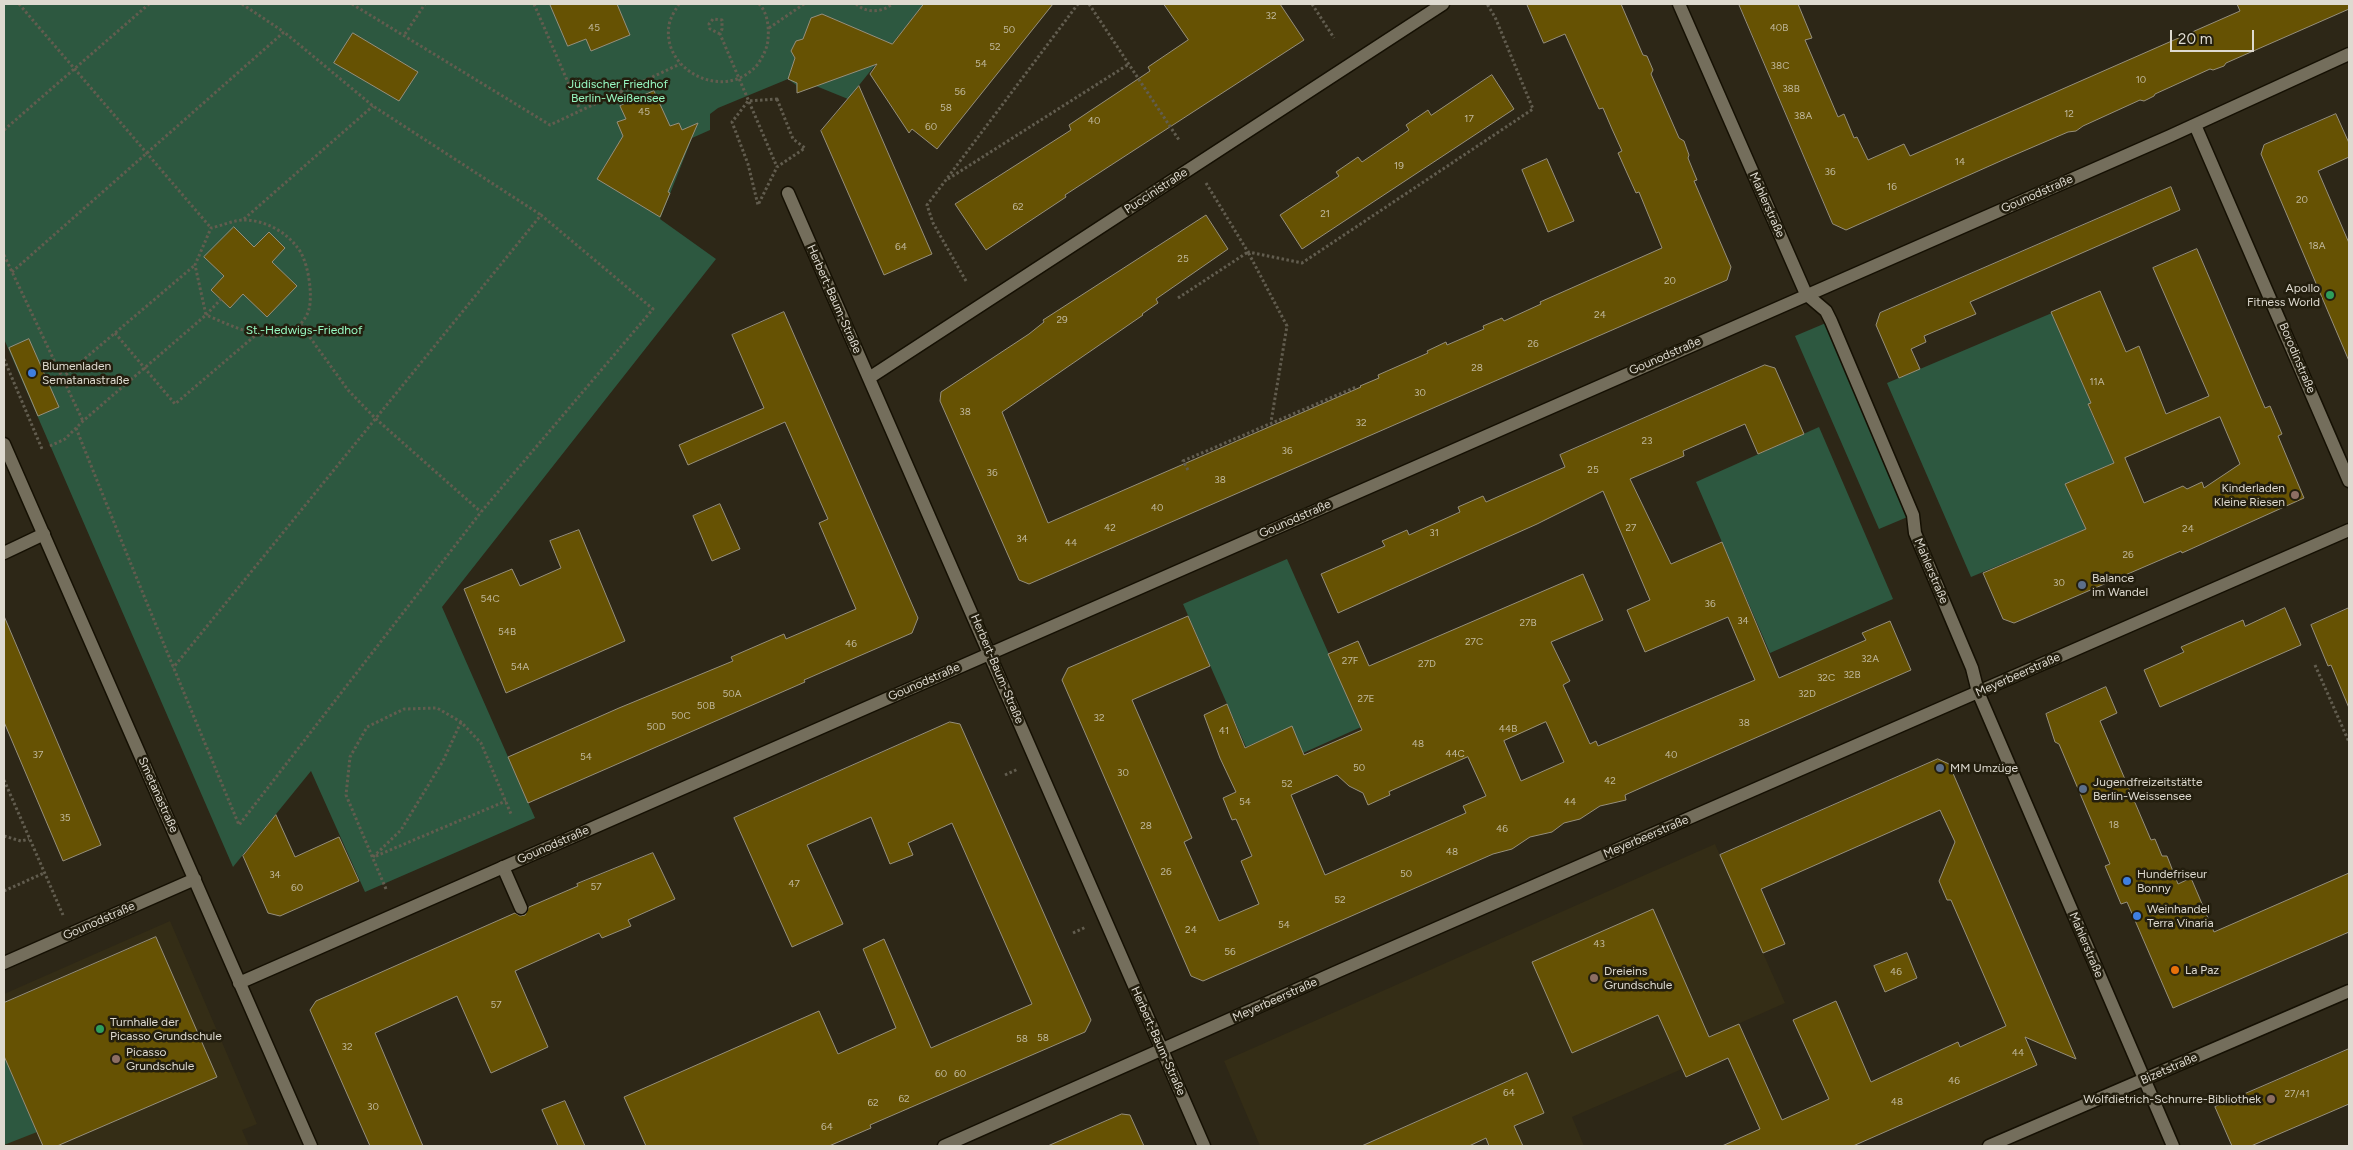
<!DOCTYPE html>
<html>
<head>
<meta charset="utf-8">
<style>
  body { margin:0 }
  #map { position:relative; width:2353px; height:1150px; overflow:hidden; background:#2d2717; font-family:Figtree,sans-serif }
  canvas { display:block }
  .frame { position:absolute; inset:0; border:5px solid #dedad0; pointer-events:none }
  .scale { position:absolute; left:2170px; top:30px; width:84px; height:22px; box-sizing:border-box; border:2px solid #dedad0; border-top:0; padding-left:6px; font-size:15px; line-height:18px; white-space:nowrap; color:#dedad0; -webkit-text-stroke:4px #231e0e; paint-order:stroke }
</style>
</head>
<body>
<div id="map">
<canvas width="2353" height="1150"></canvas>
<div class="frame"></div>
<div class="scale">20 m</div>
</div>
<script>
const ctx = document.querySelector('canvas').getContext('2d');
ctx.lineJoin = 'round';
function fillPath(path, color) { ctx.fillStyle = color; ctx.fill(path, 'evenodd'); }
function stroke(path, color, width, dash) { ctx.strokeStyle = color; ctx.lineWidth = width; ctx.lineCap = dash ? 'butt' : 'round'; ctx.setLineDash(dash || []); ctx.stroke(path); }
function label(font, color, halo, rows, align = 'center') {
  ctx.font = font + ' Figtree,sans-serif'; ctx.lineWidth = 5; ctx.setLineDash([]); ctx.textBaseline = 'middle'; ctx.strokeStyle = halo; ctx.fillStyle = color; for (const [text, x, y, turn = 0] of rows) {
    ctx.save(); ctx.translate(x, y); ctx.rotate((+turn || 0) * Math.PI / 180); ctx.textAlign = isNaN(turn) ? turn : align; if (halo) ctx.strokeText(text, 0, 0); ctx.fillText(text, 0, 0); ctx.restore();
  }
}
fillPath(new Path2D(`
  M1715,844L1785,1003L1675,1052L1682,1069L1572,1117L1584,1146H1260L1224,1061Z
  M170,921L257,1124L242,1130L249,1146H4V994Z`), '#342d16');
fillPath(new Path2D(`
  M4,4H924L848,99L816,86L797,93L796,85L788,79L718,108L710,114V130L692,138L660,219L716,259L442,607L535,818L365,892L311,771L233,867L4,339Z
  M2052,313L2091,403L2088,405L2114,463L2066,484L2086,529L1971,577L1887,383Z
  M1833,320L1917,513L1879,529L1795,336Z
  M1819,427L1893,599L1770,653L1696,482Z
  M1287,559L1361,727L1303,753L1292,727L1246,747L1183,604Z
  M4,1056L37,1132L4,1145Z`), '#2d5840');
const building = new Path2D(`
  M550,4H617L630,35L591,51L586,39L568,46Z
  M924,4H1053L937,149L912,129L909,133L870,74L877,64L797,93V83L788,79L795,58L791,51L796,41L803,39L811,18L822,14L892,44Z
  M1164,4H1280L1304,40L1065,195L1066,197L986,250L955,204L1071,130L1069,125L1150,71L1148,67L1188,40Z
  M1527,4H1621L1643,55L1647,56L1653,70L1651,74L1679,138L1684,141L1689,155L1688,158L1697,180L1694,181L1731,267L1727,280L1029,584L1019,580L940,401L941,392L1029,334L1044,322L1043,320L1206,215L1228,249L1156,299L1158,303L1142,314L1143,315L1002,412L1048,523L1361,387L1360,386L1379,378L1378,375L1428,353L1427,351L1446,342L1447,345L1484,329L1483,326L1502,318L1504,321L1541,304L1540,302L1662,248L1639,192L1636,193L1618,153L1622,151L1612,129L1603,108L1599,109L1565,34L1544,43Z
  M1739,4H1798L1812,38L1805,40L1838,117L1844,114L1854,138L1857,137L1868,160L1904,144L1910,156L2240,11L2237,4H2349V9L2226,63L2224,66L2213,70L2210,69L2155,94L2154,96L2144,101L2140,100L2083,126L2076,131L2068,132L2005,159L1846,230L1833,224Z
  M353,33L418,72L399,101L334,63Z
  M1492,75L1514,109L1302,249L1280,215L1339,176L1336,172L1358,157L1362,162L1409,130L1406,125L1428,110L1431,115Z
  M859,86L932,254L884,275L821,131Z
  M654,91L670,126L679,123L682,130L698,123L668,192L670,193L660,217L597,179L623,136L617,122L626,119L620,106Z
  M2336,114L2349,143V157L2318,171L2349,243V361L2261,154L2264,145Z
  M1547,159L1574,221L1548,232L1522,170Z
  M2171,187L2180,210L1970,302L1976,314L1924,336L1926,342L1911,349L1920,369L1899,378L1876,325L1880,313Z
  M234,227L254,247L269,232L285,248L272,262L297,286L267,317L243,294L230,308L211,290L224,276L204,257Z
  M2197,249L2265,408L2270,406L2282,434L2278,436L2304,498L2182,553L2181,551L2014,623L2003,619L1983,573L2086,529L2065,484L2114,463L2088,404L2091,403L2051,312L2100,291L2126,352L2139,346L2166,414L2209,396L2153,268ZM2220,417L2240,464L2204,488L2202,482L2187,489L2183,486L2144,503L2125,458Z
  M784,312L918,618L912,633L804,680L805,682L528,803L508,757L619,708L733,661L731,657L784,634L786,639L856,609L819,523L828,519L785,422L688,465L679,445L764,408L732,335Z
  M29,339L59,407L38,416L9,348Z
  M1765,365L1775,368L1804,434L1758,454L1745,424L1683,451L1684,456L1630,479L1671,564L1722,542L1779,678L1866,640L1862,633L1890,621L1911,670L1643,787L1625,795L1626,800L1600,806L1580,819L1564,823L1552,832L1530,837L1512,849L1493,854L1203,981L1191,976L1062,680L1068,668L1188,616L1210,666L1132,700L1192,838L1184,842L1219,921L1259,904L1241,861L1252,856L1236,819L1232,820L1223,798L1236,792L1220,758L1204,715L1227,704L1245,748L1292,726L1304,755L1362,730L1328,654L1358,641L1369,666L1583,574L1603,620L1551,642L1570,681L1563,685L1590,744L1596,741L1598,746L1755,680L1728,617L1645,652L1627,610L1650,600L1603,491L1537,524L1338,613L1321,574L1385,546L1382,541L1407,530L1409,535L1460,512L1458,507L1483,496L1486,502L1565,467L1560,455ZM1546,722L1564,762L1521,781L1504,741ZM1468,757L1486,796L1463,806L1466,813L1325,875L1291,795L1337,775L1349,786L1363,793L1368,805L1390,795L1389,792Z
  M720,504L740,549L712,561L693,516Z
  M579,530L625,641L506,693L464,589L512,569L520,586L561,568L550,541Z
  M2285,608L2301,645L2160,707L2144,670L2184,652L2181,647L2243,620L2245,626Z
  M2349,608V708L2331,665L2328,666L2311,625Z
  M4,616L101,845L63,861L4,722Z
  M2106,687L2117,713L2100,721L2151,840L2155,839L2162,856H2167L2178,884L2191,878L2214,932L2349,873V932L2173,1008L2127,902L2121,904L2105,866L2110,864L2059,744L2055,742L2046,714Z
  M950,722L960,724L1091,1020L1085,1032L870,1125L871,1128L829,1146H646L624,1097L819,1011L838,1054L896,1028L863,949L884,939L931,1048L1032,1004L952,823L908,843L913,855L890,864L871,817L807,845L843,924L792,947L734,818Z
  M1938,759L1949,764L2076,1059L2025,1037L2037,1065L1853,1146H1722L1760,1129L1728,1058L1686,1077L1658,1015L1572,1053L1532,962L1653,909L1709,1037L1739,1024L1782,1120L1829,1099L1793,1020L1836,1001L1871,1082L1958,1042L1960,1047L2006,1026L1951,900H1947L1939,881L1955,842L1940,810L1761,889L1785,944L1763,953L1720,855Z
  M276,815L295,857L339,837L359,881L280,916L268,913L243,856Z
  M653,853L675,899L628,920L631,926L602,938L599,933L515,971L548,1047L491,1073L457,996L375,1033L423,1146H370L310,1010L316,1001L515,913L520,916L525,915L529,907L578,886L577,884Z
  M156,937L217,1077L57,1146H43L4,1056V1003Z
  M1907,953L1917,978L1885,992L1874,966Z
  M2349,1049V1104L2251,1146H2232L2215,1107Z
  M1527,1073L1544,1113L1514,1126L1523,1146H1489L1486,1138L1469,1146H1362Z
  M565,1101L585,1146H558L542,1110Z
  M1122,1114L1130,1115L1144,1146H1048Z`);
fillPath(building, '#665203');
stroke(building, '#968f7c', 1);
const lane = new Path2D(`
  M4,553L44,534
  M503,867L521,908`);
const street = new Path2D(`
  M1679,4L1806,294L1826,311L1831,321L1913,515L1915,533L1972,668L1978,692L2173,1146
  M2195,125L2349,481
  M788,193L1204,1146
  M869,378L1443,4
  M4,444L311,1146
  M4,963L195,879
  M239,983L2170,136L2349,54
  M944,1146L1341,970L2349,530
  M1989,1146L2349,991`);
stroke(lane, '#151003', 15);
stroke(street, '#151003', 15);
stroke(new Path2D(`
  M19,4L211,228
  M242,4L284,32
  M352,4L550,125L680,64
  M534,4L580,110
  M679,4C676,9 672,15 670,21C657,68 724,105 758,64C763,56 767,49 768,40C769,28 768,13 759,4
  M856,4C866,13 882,13 892,4
  M1089,4L1179,140
  M1312,4L1334,38
  M769,28L804,4
  M405,34L425,4
  M720,34L710,29L709,24L713,19L722,20V29L720,34L777,167
  M619,92L625,104
  M777,99L793,139L805,148L777,167L758,205L748,164L732,122L748,101Z
  M4,130L149,4
  M948,179L1129,64
  M1206,183L1248,252L1302,263L1533,109L1495,17L1487,4
  M244,219L373,106
  M4,255L83,421
  M12,272L284,32L373,106L541,215
  M966,281L933,223L927,205L1078,4
  M1178,298L1248,252L1287,326L1271,422
  M301,325L348,390L375,418L481,512
  M115,333L175,404L257,334
  M4,359L42,449
  M62,378L195,265
  M76,428C129,561 184,693 239,825L481,512L653,309L541,215L173,668
  M50,446L65,439L83,421L206,315L195,265L211,228C221,226 234,220 244,220C264,220 285,231 297,247C308,259 313,294 309,309C306,321 295,331 283,335C262,341 225,323 206,315L221,299
  M1188,470L1183,461L1356,387
  M2315,665L2349,742
  M1005,775L1018,769
  M4,780L63,915
  M4,836L21,841L29,839
  M376,856L506,801
  M373,857L401,830L443,761L461,722
  M386,889L346,795L350,757L367,727L404,709L437,708L461,722L481,743L511,814
  M4,891L44,873
  M1073,933L1086,927`), '#625d4f', 3, [2.5, 2.5]);
stroke(lane, '#746e5c', 12);
stroke(street, '#746e5c', 12);
for (const [x, y, r, color] of [
  [2330,295,5,"#2e9e5b"],
  [32,373,5,"#3f7fe0"],
  [2295,495,5,"#8d6e63"],
  [2082,585,5,"#5c6f8a"],
  [1940,768,5,"#5c6f8a"],
  [2083,789,5,"#5c6f8a"],
  [2127,881,5,"#3f7fe0"],
  [2137,916,5,"#3f7fe0"],
  [2175,970,5,"#e8710a"],
  [1594,978,5,"#8d6e63"],
  [100,1029,5,"#2e9e5b"],
  [116,1059,5,"#8d6e63"],
  [2271,1099,5,"#8d6e63"]
]) { const dot = new Path2D(); dot.arc(x, y, r, 0, 2 * Math.PI); ctx.fillStyle = color; ctx.fill(dot); stroke(dot, '#231e0e', 2); }
label('10px', '#c0b89d', null, [
  ["32",1271,16],
  ["45",594,28],
  ["40B",1779,28],
  ["50",1009,30],
  ["52",995,47],
  ["54",981,64],
  ["38C",1780,66],
  ["10",2141,80],
  ["38B",1791,89],
  ["56",960,92],
  ["58",946,108],
  ["45",644,112],
  ["12",2069,114],
  ["38A",1803,116],
  ["17",1469,119],
  ["40",1094,121],
  ["60",931,127],
  ["14",1960,162],
  ["19",1399,166],
  ["36",1830,172],
  ["16",1892,187],
  ["20",2302,200],
  ["62",1018,207],
  ["21",1325,214],
  ["18A",2317,246],
  ["64",901,247],
  ["25",1183,259],
  ["20",1670,281],
  ["24",1600,315],
  ["29",1062,320],
  ["26",1533,344],
  ["28",1477,368],
  ["11A",2097,382],
  ["30",1420,393],
  ["38",965,412],
  ["32",1361,423],
  ["23",1647,441],
  ["36",1287,451],
  ["25",1593,470],
  ["36",992,473],
  ["38",1220,480],
  ["40",1157,508],
  ["42",1110,528],
  ["27",1631,528],
  ["24",2188,529],
  ["31",1434,533],
  ["34",1022,539],
  ["44",1071,543],
  ["26",2128,555],
  ["30",2059,583],
  ["54C",490,599],
  ["36",1710,604],
  ["34",1743,621],
  ["27B",1528,623],
  ["54B",507,632],
  ["27C",1474,642],
  ["46",851,644],
  ["32A",1870,659],
  ["27F",1350,661],
  ["27D",1427,664],
  ["54A",520,667],
  ["32B",1852,675],
  ["32C",1826,678],
  ["50A",732,694],
  ["32D",1807,694],
  ["27E",1366,699],
  ["50B",706,706],
  ["50C",681,716],
  ["32",1099,718],
  ["38",1744,723],
  ["50D",656,727],
  ["44B",1508,729],
  ["41",1224,731],
  ["48",1418,744],
  ["44C",1455,754],
  ["37",38,755],
  ["40",1671,755],
  ["54",586,757],
  ["50",1359,768],
  ["30",1123,773],
  ["42",1610,781],
  ["52",1287,784],
  ["54",1245,802],
  ["44",1570,802],
  ["35",65,818],
  ["18",2114,825],
  ["28",1146,826],
  ["46",1502,829],
  ["48",1452,852],
  ["26",1166,872],
  ["50",1406,874],
  ["34",275,875],
  ["47",794,884],
  ["57",596,887],
  ["60",297,888],
  ["52",1340,900],
  ["54",1284,925],
  ["24",1191,930],
  ["43",1599,944],
  ["56",1230,952],
  ["46",1896,972],
  ["57",496,1005],
  ["58",1043,1038],
  ["58",1022,1039],
  ["32",347,1047],
  ["44",2018,1053],
  ["60",941,1074],
  ["60",960,1074],
  ["46",1954,1081],
  ["64",1509,1093],
  ["27/41",2297,1094],
  ["62",904,1099],
  ["48",1897,1102],
  ["62",873,1103],
  ["30",373,1107],
  ["64",827,1127]
]);
label('12px', '#97f8c1', '#231e0e', [
  ["Jüdischer Friedhof",618,84],
  ["Berlin-Weißensee",618,98],
  ["St.-Hedwigs-Friedhof",304,330]
]);
label('12px', '#dedad0', '#231e0e', [
  ["Puccinistraße",1156,191,-33],
  ["Gounodstraße",2037,194,-24],
  ["Mahlerstraße",1767,205,66],
  ["Herbert-Baum-Straße",834,299,66],
  ["Gounodstraße",1665,356,-24],
  ["Borodinstraße",2297,358,67],
  ["Gounodstraße",1295,519,-24],
  ["Mahlerstraße",1931,571,67],
  ["Herbert-Baum-Straße",997,669,67],
  ["Meyerbeerstraße",2018,675,-24],
  ["Gounodstraße",924,682,-24],
  ["Smetanastraße",158,795,66],
  ["Meyerbeerstraße",1646,837,-23],
  ["Gounodstraße",553,845,-24],
  ["Gounodstraße",99,921,-24],
  ["Mahlerstraße",2086,945,67],
  ["Meyerbeerstraße",1275,1000,-24],
  ["Herbert-Baum-Straße",1158,1041,66],
  ["Bizetstraße",2169,1069,-24]
]);
label('12px', '#dedad0', '#231e0e', [
  ["Apollo",2320,288,"right"],
  ["Fitness World",2320,302,"right"],
  ["Blumenladen",42,366],
  ["Sematanastraße",42,380],
  ["Kinderladen",2285,488,"right"],
  ["Kleine Riesen",2285,502,"right"],
  ["Balance",2092,578],
  ["im Wandel",2092,592],
  ["MM Umzüge",1950,768],
  ["Jugendfreizeitstätte",2093,782],
  ["Berlin-Weissensee",2093,796],
  ["Hundefriseur",2137,874],
  ["Bonny",2137,888],
  ["Weinhandel",2147,909],
  ["Terra Vinaria",2147,923],
  ["La Paz",2185,970],
  ["Dreieins",1604,971],
  ["Grundschule",1604,985],
  ["Turnhalle der",110,1022],
  ["Picasso Grundschule",110,1036],
  ["Picasso",126,1052],
  ["Grundschule",126,1066],
  ["Wolfdietrich-Schnurre-Bibliothek",2261,1099,"right"]
], 'left');
</script>
</body>
</html>
